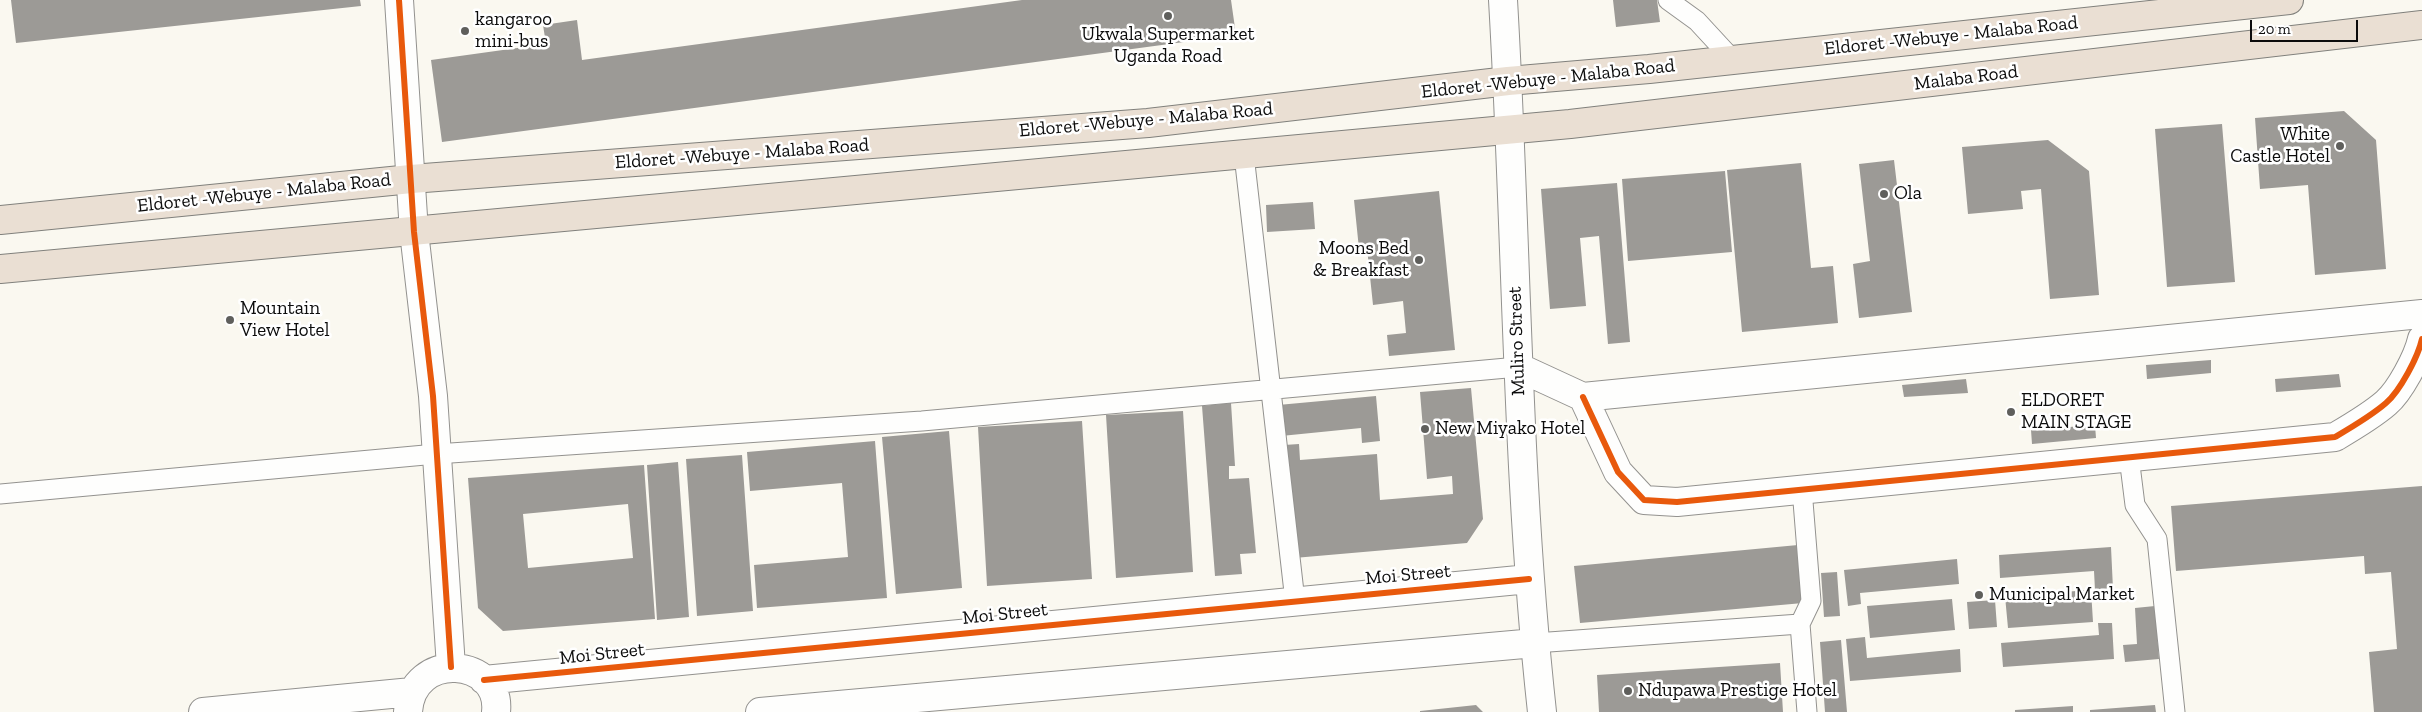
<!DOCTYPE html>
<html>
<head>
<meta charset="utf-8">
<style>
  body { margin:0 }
  #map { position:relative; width:2422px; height:712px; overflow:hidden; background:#faf8f0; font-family:"Zilla Slab",serif }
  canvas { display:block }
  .scale { position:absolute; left:2250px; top:20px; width:108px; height:22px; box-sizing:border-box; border:2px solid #0c0c0c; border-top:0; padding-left:6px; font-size:15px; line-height:18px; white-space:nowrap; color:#0c0c0c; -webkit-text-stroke:4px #fff; paint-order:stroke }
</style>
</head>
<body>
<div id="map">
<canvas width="2422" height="712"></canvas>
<div class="scale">20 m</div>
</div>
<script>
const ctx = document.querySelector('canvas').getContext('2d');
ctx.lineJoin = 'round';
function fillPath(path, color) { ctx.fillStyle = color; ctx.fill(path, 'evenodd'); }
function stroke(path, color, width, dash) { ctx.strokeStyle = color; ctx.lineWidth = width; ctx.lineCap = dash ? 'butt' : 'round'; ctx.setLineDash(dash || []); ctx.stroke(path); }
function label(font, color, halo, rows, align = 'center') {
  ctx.font = font + ' "Zilla Slab",serif'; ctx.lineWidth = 5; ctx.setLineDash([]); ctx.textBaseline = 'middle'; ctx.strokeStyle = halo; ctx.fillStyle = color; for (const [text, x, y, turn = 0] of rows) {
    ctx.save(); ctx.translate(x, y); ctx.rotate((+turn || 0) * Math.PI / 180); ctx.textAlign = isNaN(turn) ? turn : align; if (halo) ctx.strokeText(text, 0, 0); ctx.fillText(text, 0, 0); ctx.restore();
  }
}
fillPath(new Path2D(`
  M11,0H360L361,6L16,43Z
  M1022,0H1231L1236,35L442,142L431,60L546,44L543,25L577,20L582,60Z
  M1613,0H1657L1660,22L1616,27Z
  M2344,111L2376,140L2386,269L2315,275L2308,185L2260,189L2255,118Z
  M2222,124L2235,282L2167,287L2155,129Z
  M2048,140L2089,171L2099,295L2050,299L2041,189L2021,191L2023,209L1968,214L1962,147Z
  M1894,160L1912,312L1859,318L1853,264L1870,261L1859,164Z
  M1801,163L1811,268L1833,266L1838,323L1742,332L1727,170Z
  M1725,171L1732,252L1628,261L1622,179Z
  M1617,183L1630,342L1608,344L1599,236L1580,238L1586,306L1550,309L1541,189Z
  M1439,191L1455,350L1389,356L1387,335L1406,333L1403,301L1373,305L1367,248L1359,249L1354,200Z
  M1313,202L1315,229L1267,232L1266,205Z
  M2211,360V373L2147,379L2146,365Z
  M2339,374L2341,387L2276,392L2275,379Z
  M1966,379L1968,393L1904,397L1902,385Z
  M1471,388L1483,519L1467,543L1294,558L1284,445L1299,444L1300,460L1377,454L1380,500L1453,494L1452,476L1427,479L1420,392Z
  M1376,396L1380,441L1362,443L1361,428L1281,436L1278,405Z
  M1231,403L1235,466H1229V479L1249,478L1256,553L1240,554L1242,574L1215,576L1202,406Z
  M1183,411L1193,572L1116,578L1106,415Z
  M1082,421L1092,579L987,586L978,427Z
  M2095,425L2096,438L2032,444L2031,430Z
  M949,431L962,588L896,594L882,437Z
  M875,441L887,598L757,608L754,565L848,557L842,483L750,491L747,452Z
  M742,455L753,611L697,616L686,459Z
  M678,462L689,617L657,620L647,465Z
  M644,465L655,619L503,631L478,608L468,478ZM628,504L633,558L528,568L523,514Z
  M2422,486V712H2374L2369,652L2397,649L2391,572L2365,574L2364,556L2176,571L2171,506Z
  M1798,545L1803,603L1580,623L1574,566Z
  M2111,547L2113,589L2095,590L2094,571L2000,578L1999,555Z
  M1957,559L1959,584L1860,593L1861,604L1848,606L1844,570Z
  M1837,572L1840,616L1824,617L1821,573Z
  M2091,590L2093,622L2008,628L2005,596Z
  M1952,599L1955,630L1870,638L1867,606Z
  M1995,600L1997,627L1969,629L1967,602Z
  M2155,606L2159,659L2125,662L2123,645L2137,644L2135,608Z
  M2098,623H2112L2114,659L2003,667L2001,643L2099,635Z
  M1865,637L1867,658L1960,649L1961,672L1850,681L1846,639Z
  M1841,640L1847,712H1825L1820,642Z
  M1780,663L1783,712H1599L1597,675Z
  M1476,705L1483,712H1420V711Z
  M2155,705L2156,712H2090V710Z
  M2073,706V712H2015V710Z`), '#9c9a96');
const lane = new Path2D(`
  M1668,0L1697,21L1733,60
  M1244,155L1295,601
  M2129,457L2135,505L2157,539L2175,712
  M1802,489L1811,601L1800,624L1807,712
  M0,494L436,454L922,421L1518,367
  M1535,643L1800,624`);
const street = new Path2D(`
  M399,0L414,232L433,396L451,667
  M1503,0C1517,237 1516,475 1542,712
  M1518,367L1583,397L2422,314
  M1583,397L1618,472L1644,500L1677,502L2335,437C2352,427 2371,416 2386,403C2400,391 2418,357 2422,339
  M484,680L1529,579
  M203,712L412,692
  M408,712C412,649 502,658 496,712
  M760,712L1535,643`);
const highway = new Path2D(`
  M0,220L411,179L1148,123L1508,81L1649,69L2289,0
  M0,269L1570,124L2422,25`);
stroke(lane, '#93928f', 21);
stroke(street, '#93928f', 30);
stroke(highway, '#80807c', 30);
stroke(lane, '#fefefd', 19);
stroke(street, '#fefefd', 28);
stroke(highway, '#eadfd3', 28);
stroke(new Path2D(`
  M399,0L414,232L433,396L451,667
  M1583,397L1618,472L1644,500L1677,502L2335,437C2352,427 2371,416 2386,403C2400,391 2418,357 2422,339
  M484,680L1529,579`), '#e8590c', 6);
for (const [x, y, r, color] of [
  [1168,16,5,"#5f5f5c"],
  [465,31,5,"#5f5f5c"],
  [2340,146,5,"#5f5f5c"],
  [1884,194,5,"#5f5f5c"],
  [1419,260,5,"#5f5f5c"],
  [230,320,5,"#5f5f5c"],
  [2011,412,5,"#5f5f5c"],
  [1425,429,5,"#5f5f5c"],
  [1979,595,5,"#5f5f5c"],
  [1628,691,5,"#5f5f5c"]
]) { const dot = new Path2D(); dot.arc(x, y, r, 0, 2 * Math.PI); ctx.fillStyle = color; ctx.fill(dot); stroke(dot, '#fff', 2); }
label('19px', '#0c0c0c', '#fff', [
  ["kangaroo",475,20],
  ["mini-bus",475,42],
  ["Ukwala Supermarket",1168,35,"center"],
  ["Uganda Road",1168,57,"center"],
  ["White",2330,135,"right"],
  ["Castle Hotel",2330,157,"right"],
  ["Ola",1894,194],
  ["Moons Bed",1409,249,"right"],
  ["& Breakfast",1409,271,"right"],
  ["Mountain",240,309],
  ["View Hotel",240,331],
  ["ELDORET",2021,401],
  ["MAIN STAGE",2021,423],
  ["New Miyako Hotel",1435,429],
  ["Municipal Market",1989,595],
  ["Ndupawa Prestige Hotel",1638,691]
], 'left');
label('19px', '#0c0c0c', '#fff', [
  ["Eldoret -Webuye - Malaba Road",1951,36,-6],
  ["Malaba Road",1966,78,-7],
  ["Eldoret -Webuye - Malaba Road",1548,79,-6],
  ["Eldoret -Webuye - Malaba Road",1146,120,-5],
  ["Eldoret -Webuye - Malaba Road",742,154,-4],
  ["Eldoret -Webuye - Malaba Road",264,193,-6],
  ["Muliro Street",1517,341,-92],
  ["Moi Street",1408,575,-5],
  ["Moi Street",1005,614,-6],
  ["Moi Street",602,654,-6]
]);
</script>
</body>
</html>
